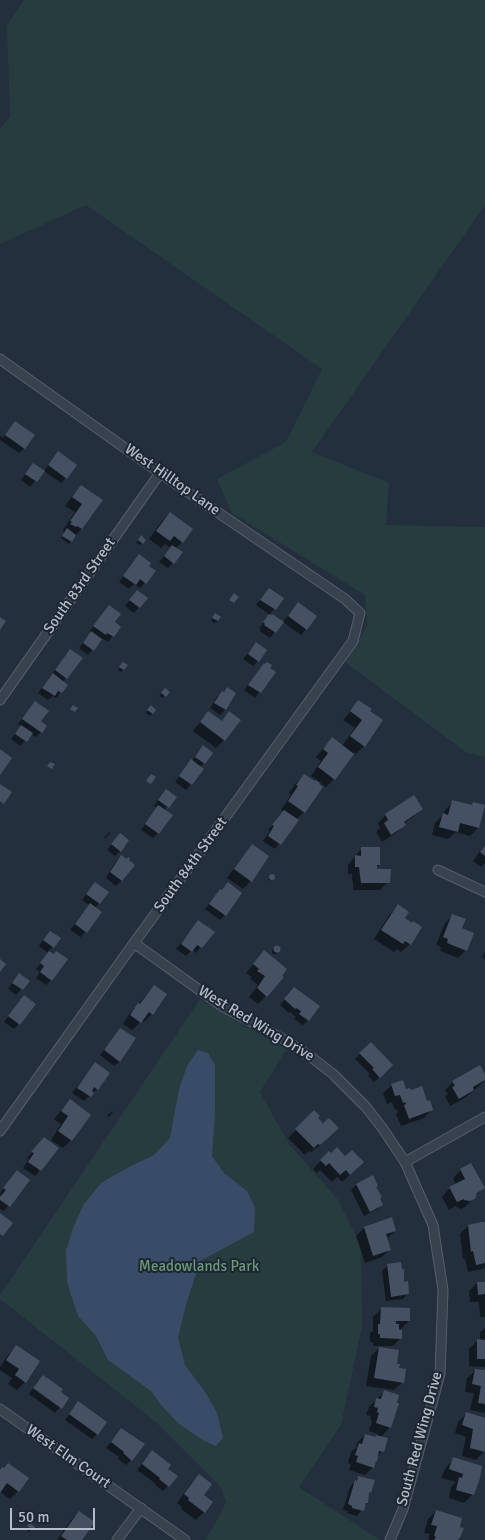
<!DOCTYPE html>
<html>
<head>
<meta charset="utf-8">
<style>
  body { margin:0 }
  #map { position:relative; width:485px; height:1540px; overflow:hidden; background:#242f3e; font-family:Signika,sans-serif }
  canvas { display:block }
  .scale { position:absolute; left:10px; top:1508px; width:85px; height:22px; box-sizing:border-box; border:2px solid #b4bcc9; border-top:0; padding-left:6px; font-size:15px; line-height:18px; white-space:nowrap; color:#b4bcc9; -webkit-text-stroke:4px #1d2633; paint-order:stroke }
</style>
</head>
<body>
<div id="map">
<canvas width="485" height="1540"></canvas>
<div class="scale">50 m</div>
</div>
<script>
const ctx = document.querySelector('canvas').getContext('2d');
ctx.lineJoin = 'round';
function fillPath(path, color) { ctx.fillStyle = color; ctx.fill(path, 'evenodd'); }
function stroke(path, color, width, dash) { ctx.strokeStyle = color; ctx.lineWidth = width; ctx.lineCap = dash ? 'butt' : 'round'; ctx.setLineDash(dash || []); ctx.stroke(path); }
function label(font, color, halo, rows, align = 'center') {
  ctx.font = font + ' Signika,sans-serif'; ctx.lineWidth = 4; ctx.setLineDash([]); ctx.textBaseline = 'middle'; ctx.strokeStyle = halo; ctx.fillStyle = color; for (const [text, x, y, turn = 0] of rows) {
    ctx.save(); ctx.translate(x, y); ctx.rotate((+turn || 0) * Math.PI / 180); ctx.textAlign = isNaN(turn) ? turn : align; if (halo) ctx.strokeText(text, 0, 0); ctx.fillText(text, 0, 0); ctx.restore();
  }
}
fillPath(new Path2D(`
  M24,0H485V205L312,452L389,483L386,525L485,527V757L466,752L345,662L367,626L365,595L232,513L217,479L286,442L322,369L86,205L0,244V129L10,117L7,25Z
  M200,999L225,1015L287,1049L260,1092L289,1144L339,1201L361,1246L362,1327L341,1425L299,1487L380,1540H205L223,1510L226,1501L220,1486L156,1422L0,1299V1295Z`), '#263c3f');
fillPath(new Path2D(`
  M198,1050L208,1053L215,1065V1115L212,1156L224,1173L247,1191L255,1208L254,1232L200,1261L185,1308L178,1338L185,1365L205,1392L217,1413L223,1438L216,1446L204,1441L179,1424L162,1406L151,1391L108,1360L96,1336L78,1316L67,1282L66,1251L73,1228L84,1204L101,1183L129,1167L154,1155L170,1138L179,1089L187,1066Z`), '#394c67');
fillPath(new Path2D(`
  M15,423L24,448L19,453L0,440V436L3,438Z
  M53,458L66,478L61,483L44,471Z
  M28,470L43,471L30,487L21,480Z
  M81,487L101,500L81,529L69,544L61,538L64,533L63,530L75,512L65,506L73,495Z
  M170,513L182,542L175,549L173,563L168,568L159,562L171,548L165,544L161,548L149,539L162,521Z
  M141,537L145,540L140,545L136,543Z
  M139,556L145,583L140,588L134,584L129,589L119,582Z
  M269,589L282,599L270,614L282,623L270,638L260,631L261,629L259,628L270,615L256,605Z
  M132,597L146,598L134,613L125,606Z
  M298,603L306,629L301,635L283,622Z
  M109,606L113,622L120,627L108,642L102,638L88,655L79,648L91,633L89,632Z
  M213,617L218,621L215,623L211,621Z
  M256,644L258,661L253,666L243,659Z
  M70,650L81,658L63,682L61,692L56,698L53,696L48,700L38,693Z
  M264,665L274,672L255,698L244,690Z
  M121,666H126L121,672L118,670Z
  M227,689L234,694L225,710L220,715L210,708L217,697Z
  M162,692H168L163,698L159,696Z
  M359,701L368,711L364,746L356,754L354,752L334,779L326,787L319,782L304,812L296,820L297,821L275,849L263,841L270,831L268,830L284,812L281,810L291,795L289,793L296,783L304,775L314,783L317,780L311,776L321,761L316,757L324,747L332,739L342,746L355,728L343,720Z
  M35,703L41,732L36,737L31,734L20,746L11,739L21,727L18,724Z
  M151,707L155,710L150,716L146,713Z
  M208,712L221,722L230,713L224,740L216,748L193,731Z
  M203,747L204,763L200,767L191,784L186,790L175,782Z
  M161,796L175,797L164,810L158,833L153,838L141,830L157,808L154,806Z
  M453,802L471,806L473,804L483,806L478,828L470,836L456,832L448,839L432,835L435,823L443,815L445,810Z
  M421,809L413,817L403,824L404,825L396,833L382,842L376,832L380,828L378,823L386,815Z
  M109,832L110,833L105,839L104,838Z
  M120,834V851L115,856L107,850Z
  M485,844V863L481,867L473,861Z
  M253,846L268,856L251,881L243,889L227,878L245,854Z
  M361,849L379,865L376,868L388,882L380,890H353V881H352V874H348V865Z
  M121,856L122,880L116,886L106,878L116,861Z
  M272,875L274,878L269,881L268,879Z
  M90,889L107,893L95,908L101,912L81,937L70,930L89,905L82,900Z
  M221,891L225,915L220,920L205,909L215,896Z
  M398,906L403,919L412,924L410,944L401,952L397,949L394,952L374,939L390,914Z
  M453,915L461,929L466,950L458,958L440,951L441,947L436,945L445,923Z
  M199,921L201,947L196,953L192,950L186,956L176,949Z
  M45,937L59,939L48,952L53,955L51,980L46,985L36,978L40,972L36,969L48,953L39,946Z
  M275,948H278V952L276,954H272V950Z
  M264,952L266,996L258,1004L249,997L258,985L250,979L252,977L246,973Z
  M485,952V959L482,957Z
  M14,980L28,981L16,995L8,989Z
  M154,987L165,995L152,1014L144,1022L141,1021L132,1030L123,1024L130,1013Z
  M294,988L308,1020L303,1025L294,1019L296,1017L290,1012L289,1013L280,1005Z
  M24,996L19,1024L14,1029L4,1022Z
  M120,1029V1061L114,1066L100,1055Z
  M370,1044L392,1065L374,1082L368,1076L370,1074L355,1059Z
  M95,1064L97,1089L84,1101L72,1093Z
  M485,1077V1080L478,1087L465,1098L450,1106L445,1096L448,1094L445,1090L453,1082Z
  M392,1085L405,1091L427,1102L432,1109L424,1118L401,1126L396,1114L398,1112L397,1109L395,1110L392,1102L387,1104L383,1093Z
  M70,1100L71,1140L63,1148L51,1140L61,1124L54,1119Z
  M112,1111L113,1112L109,1117L107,1116Z
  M314,1112L320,1128H337L318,1147L311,1152L309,1151L305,1155L288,1138Z
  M39,1144L57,1148L35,1176L23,1168L29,1159L27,1158Z
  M329,1152L355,1170L342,1182L337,1177L332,1182L320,1170L317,1173L313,1169Z
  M461,1170L483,1188L465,1207L461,1209L455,1206L449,1210L442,1197L450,1188L456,1185L453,1178Z
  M12,1177L28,1180L4,1211L0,1209V1197L1,1196L0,1193Z
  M373,1177L378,1199L382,1205L376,1210L364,1216L351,1190L356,1185Z
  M485,1223V1267L483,1269L468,1272L465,1259H463L460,1234L468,1226Z
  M364,1228L395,1231L386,1239L390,1249L382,1257L365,1263L356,1236Z
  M400,1263L403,1283L408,1293L403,1299L386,1301L382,1271L387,1266Z
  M477,1283H485V1317H480L479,1302H470L469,1291Z
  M381,1309L409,1321L401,1329H398L401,1338L393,1346H373V1342H370V1333L373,1331V1317Z
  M485,1328V1367L469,1366V1349L477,1341H480V1332Z
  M16,1347L25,1382L17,1390L8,1384L12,1378L0,1370V1367L8,1355Z
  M379,1348L396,1365L403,1382L394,1390L366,1386L371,1356Z
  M476,1370L485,1372V1413L470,1410L474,1393L465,1392L467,1378Z
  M38,1381L68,1398L55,1413L29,1394Z
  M384,1392L390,1427L381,1437L382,1451L377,1457L373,1467L365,1475L349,1470L351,1464L348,1463L351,1452L356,1448L357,1443L365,1435L374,1438L378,1434L369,1431L372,1421L370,1420L371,1416L366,1415L369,1407Z
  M78,1402L97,1434L92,1439L65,1420Z
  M466,1414L485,1419V1450L476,1460L462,1456L466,1437L455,1433L458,1422Z
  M122,1429L131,1460L126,1465L118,1459L119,1457L106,1448Z
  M152,1452L167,1469L168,1486L163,1491L155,1485L156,1484L137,1470Z
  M454,1459L481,1467L472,1495L464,1503L449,1498L451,1487L456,1482L441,1478L446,1467Z
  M4,1469L18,1491L10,1499L0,1492V1471Z
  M199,1476L204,1512L196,1520L181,1509L182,1507L177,1503L191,1484Z
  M359,1477L371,1491L368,1494L367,1503L357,1516L347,1513L348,1511L343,1510L350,1487Z
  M436,1511L457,1540H428L430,1534L424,1533L428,1519Z
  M79,1512L81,1540H57L71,1520Z
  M30,1524L33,1527L29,1532L26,1529Z`), '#0007');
fillPath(new Path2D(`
  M15,421L35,435L25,449L5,435Z
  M58,451L77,465L67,479L48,465Z
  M33,463L45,471L37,482L25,474Z
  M81,485L103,500L82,529L77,526L76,527L70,524L72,522L70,521L82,504L72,497Z
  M170,512L193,529L183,543L174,536L170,541L156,531Z
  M67,528L76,535L72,542L62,536Z
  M141,535L146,540L143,544L138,540Z
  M172,545L183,552L174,564L164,556Z
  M139,554L151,563L149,566L156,571L146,584L140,579L136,585L123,576Z
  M269,588L284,598L276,610L260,600Z
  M137,590L148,598L140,608L129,600Z
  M234,593L239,597L234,603L229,600Z
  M298,602L317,616L307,630L288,616Z
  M109,605L121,614L115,622L121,627L114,637L107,633L106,635L93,626Z
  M215,613L221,617L218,621L212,618Z
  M269,614L271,615L272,614L284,622L276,633L264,625L265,624L263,622Z
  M0,617L6,621L0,630Z
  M91,631L102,639L94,651L83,643Z
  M256,642L267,650L259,662L248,654Z
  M70,649L83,658L67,679L55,670Z
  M123,662L128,665L124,670L119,667Z
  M267,662L272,665L270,668L276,672L261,693L248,685L264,663L265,664Z
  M53,673L68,685L62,693L58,691L55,696L42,688Z
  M227,687L236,693L226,710L214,703L222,691L224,692Z
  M165,688L170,692L166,697L161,693Z
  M358,700L372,709L370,711L383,720L365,747L350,736L362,720L350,711Z
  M35,701L49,711L41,721L47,726L42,733L22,719Z
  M73,705L78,708L75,712L70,709Z
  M151,705L156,710L153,714L147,710Z
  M208,711L222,721L229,711L241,720L225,741L200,722Z
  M21,725L33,733L27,742L15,734Z
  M332,737L354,754L335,780L318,767L328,753L323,749Z
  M203,745L213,753L205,764L195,757Z
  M0,749L12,758L0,775Z
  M191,759L204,769L192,785L179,776Z
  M50,762L55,764L52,769L47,766Z
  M151,774L156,777L151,784L146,781Z
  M304,774L315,781L316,780L320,783L319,784L323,787L305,813L288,801L298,786L296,785Z
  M0,784L12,792L4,804L0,801Z
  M166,789L177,797L169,808L158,800Z
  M414,795L423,809L404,822L406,825L391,835L384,823L388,820L385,814Z
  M452,800L472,805L473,802L485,805L479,828L460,823L458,832L439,827L443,813L448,815Z
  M158,805L173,815L159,834L145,824Z
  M284,810L299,820L281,845L268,836L274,826L272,825Z
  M120,833L129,840L121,852L111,844Z
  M252,844L269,856L252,882L234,869Z
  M485,845V856L480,852Z
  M361,847H380V865H377V869H391L390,883H361L359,867H355V855L361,856Z
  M121,855L127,859L128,857L130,858L129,860L135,865L122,881L110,872Z
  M269 877a3 3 0 1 1 6 0a3 3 0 1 1-6 0Z
  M95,882L109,892L100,904L86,894Z
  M228,882L242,893L226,916L209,904L220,889L222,890Z
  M90,903L102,912L87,933L75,924Z
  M398,904L409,912L405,918L412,923L413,921L422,927L411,945L405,941L403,944L381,930Z
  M452,914L466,919L462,928L474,933L467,951L447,943L448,939L443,937Z
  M198,920L215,932L202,948L197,945L192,952L181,944Z
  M50,931L61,938L54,948L43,940Z
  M273.5 949a3.5 3.5 0 1 1 7 0a3.5 3.5 0 1 1-7 0Z
  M264,950L287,969L282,976L284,977L267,997L257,988L265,976L257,971L259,969L253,964Z
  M49,951L54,954L56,951L68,959L52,981L40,972L44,966L40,963Z
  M0,959L6,964L0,972Z
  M19,973L30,981L23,990L12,983Z
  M154,985L167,994L153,1015L149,1012L141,1023L130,1015L138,1003L140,1004Z
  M294,987L320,1006L309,1021L299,1014L301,1011L296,1008L295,1009L284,999Z
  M24,995L36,1004L20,1025L8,1016Z
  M120,1028L136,1038L120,1062L104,1050Z
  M371,1042L393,1065L380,1078L372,1069L374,1068L359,1053Z
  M95,1062L110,1073L98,1090L94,1087L92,1091L94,1093L91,1097L77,1088Z
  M480,1065L485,1074V1080L473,1087L474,1090L459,1099L452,1087L455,1086L452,1081Z
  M403,1080L406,1089L410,1088L411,1090L422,1086L427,1101L430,1100L433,1110L409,1119L404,1105L406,1104L405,1102L403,1103L400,1095L395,1096L391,1084Z
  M70,1099L91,1115L72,1141L58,1131L68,1116L61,1111Z
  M314,1110L320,1116L318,1118L322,1122V1124L329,1118L339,1128L327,1139L320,1145L318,1144L314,1148L295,1129Z
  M44,1137L59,1148L41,1171L28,1162L34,1153L31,1152Z
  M337,1147L345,1156L352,1150L364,1162L350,1175L346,1170L340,1175L329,1163L326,1166L320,1160L329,1151L331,1153Z
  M471,1163L485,1188L477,1193L475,1199L470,1201L464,1200V1199L457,1202L449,1187L465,1179L460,1169Z
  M17,1170L30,1180L10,1207L0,1200V1197L6,1190L3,1188Z
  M373,1175L378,1186L376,1187L382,1197L380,1198L383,1205L370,1212L356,1184Z
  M0,1213L13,1223L3,1236L0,1234Z
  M392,1217L396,1231L386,1234L391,1250L373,1256L364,1227Z
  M481,1222H485V1263L476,1265L473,1251L471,1252L468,1225Z
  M401,1262L402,1269H404V1282L408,1281L409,1294L391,1297L387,1264Z
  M477,1282H485V1294L478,1295Z
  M381,1307L410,1308V1321H396V1324H399V1330H402V1339L380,1338V1334H378V1324H380Z
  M477,1339L485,1340V1359H477Z
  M16,1345L40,1361L26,1383L15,1375L19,1369L6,1360Z
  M379,1347L399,1350L397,1364H400L399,1368L406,1369L404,1383L374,1378Z
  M475,1369L485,1370V1404L478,1403L481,1386L472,1384Z
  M43,1375L63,1389L61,1392L69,1398L62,1409L33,1388Z
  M384,1390L399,1395L397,1403H399L391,1428L376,1423L379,1413L377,1412L378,1408L374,1407L376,1398L381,1399Z
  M78,1401L107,1422L98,1435L69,1414Z
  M466,1412L485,1418V1452L470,1448L473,1429L462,1425Z
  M121,1428L145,1444L132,1461L123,1453L124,1452L111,1442Z
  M365,1434L375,1437L376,1435L388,1438L384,1452L379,1451L377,1461H376L374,1468L356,1462L358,1456L355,1455L359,1443L362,1444Z
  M152,1450L171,1465L168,1469L178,1476L169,1487L159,1479L160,1478L142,1464Z
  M453,1457L482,1466L480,1478L474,1495L456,1490L459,1477L462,1478L463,1474L449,1469Z
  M8,1463L29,1478L19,1492L7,1483L0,1493V1470L2,1467L4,1468Z
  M199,1474L212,1484L204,1495L213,1502L205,1513L188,1500L189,1498L184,1494Z
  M358,1476L375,1480L371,1493L369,1492L368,1503H366L364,1511L352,1508V1506L348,1504L355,1480L357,1481Z
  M436,1510L462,1518L460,1527L464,1528L460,1538H459L458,1540H434L436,1537L434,1536L437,1526L431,1525Z
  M79,1511L95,1522L82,1540H67L61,1536Z
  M30,1523L35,1527L32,1530L27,1526Z`), '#455162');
const street = new Path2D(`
  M0,359L160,473L345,599L360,613L353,641L134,943L0,1131
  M0,700L160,473
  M438,870L485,892
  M134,943L223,1007L285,1040L311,1057L333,1074L366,1107L383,1129L405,1162L433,1225L443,1290L440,1374L403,1509L390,1540
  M405,1162L485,1117
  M0,1409L185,1540
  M117,1540L141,1508`);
stroke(street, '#565f6c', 11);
stroke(street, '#38414e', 9);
label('15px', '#b4bcc9', '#1d2633', [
  ["West Hilltop Lane",172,480,35],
  ["South 83rd Street",80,586,-55],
  ["South 84th Street",191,865,-54],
  ["West Red Wing Drive",256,1024,31],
  ["South Red Wing Drive",420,1439,-75],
  ["West Elm Court",68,1457,35]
]);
label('15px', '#6b9a76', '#1d2633', [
  ["Meadowlands Park",199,1267]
]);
</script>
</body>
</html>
